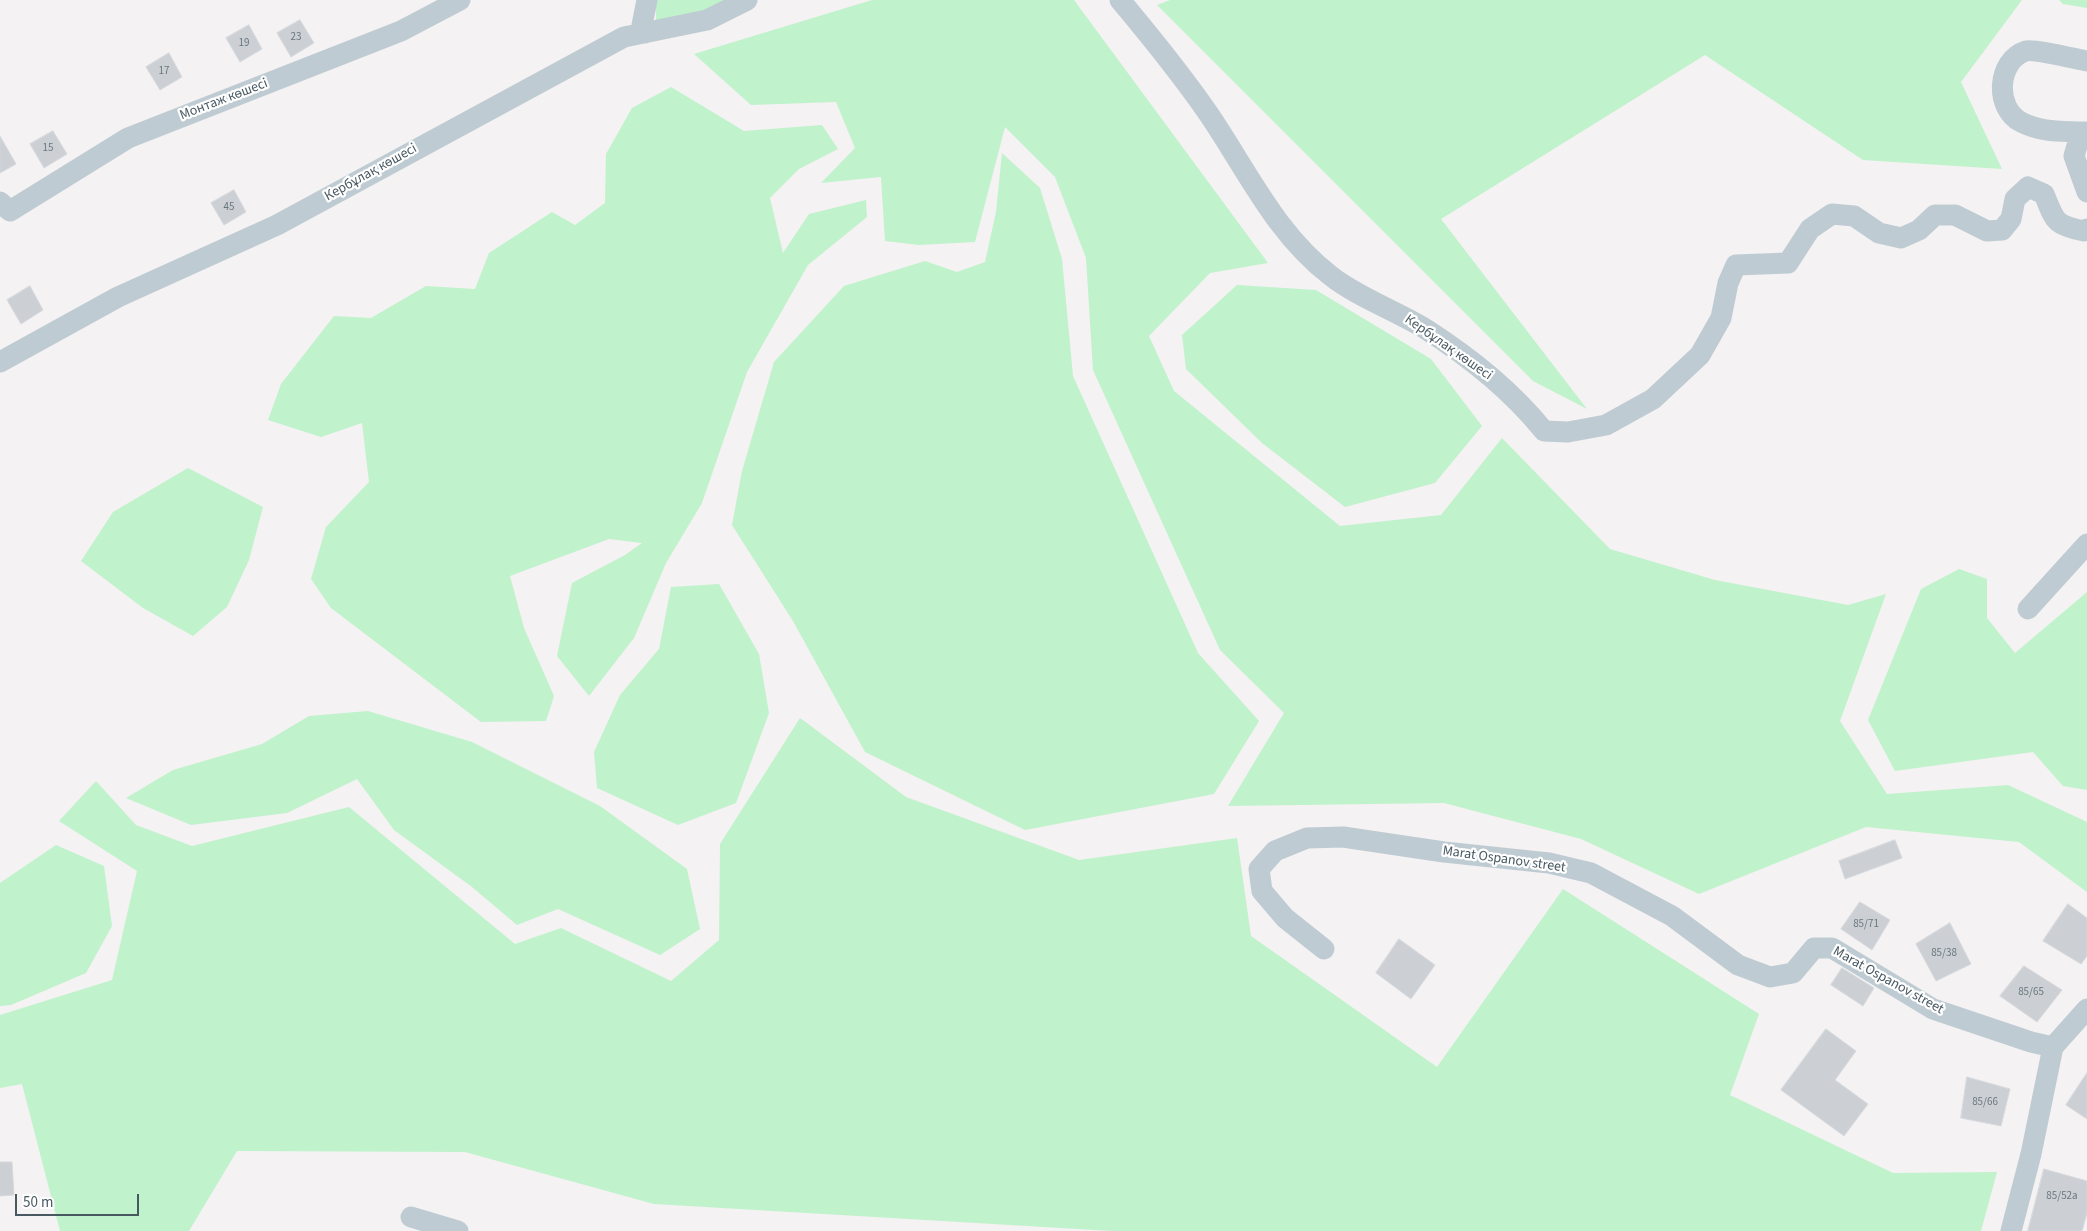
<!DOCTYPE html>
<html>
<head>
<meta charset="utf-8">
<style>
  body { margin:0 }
  #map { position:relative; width:2087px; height:1231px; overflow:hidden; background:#f4f2f2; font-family:"Source Sans 3",sans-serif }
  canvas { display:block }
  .scale { position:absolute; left:15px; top:1194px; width:124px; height:22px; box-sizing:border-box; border:2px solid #485861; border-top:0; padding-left:6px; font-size:15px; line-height:18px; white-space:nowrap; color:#485861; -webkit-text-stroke:4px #fff; paint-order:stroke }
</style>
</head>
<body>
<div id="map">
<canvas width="2087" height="1231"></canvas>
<div class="scale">50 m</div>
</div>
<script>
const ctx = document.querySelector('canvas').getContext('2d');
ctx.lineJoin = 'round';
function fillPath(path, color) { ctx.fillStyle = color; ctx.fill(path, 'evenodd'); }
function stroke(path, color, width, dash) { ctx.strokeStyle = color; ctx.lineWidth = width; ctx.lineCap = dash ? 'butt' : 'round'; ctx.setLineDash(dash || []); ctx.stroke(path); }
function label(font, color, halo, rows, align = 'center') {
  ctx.font = font + ' "Source Sans 3",sans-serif'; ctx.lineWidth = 4.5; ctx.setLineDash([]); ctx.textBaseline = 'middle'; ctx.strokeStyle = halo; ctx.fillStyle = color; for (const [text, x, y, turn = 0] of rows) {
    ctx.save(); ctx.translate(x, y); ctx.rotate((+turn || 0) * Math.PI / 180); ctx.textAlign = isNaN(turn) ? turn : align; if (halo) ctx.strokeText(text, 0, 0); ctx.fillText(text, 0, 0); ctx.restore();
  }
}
fillPath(new Path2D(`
  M656,0H743L656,30Z
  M872,0H1074L1268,263L1210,273L1149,336L1174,391L1340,526L1441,515L1502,438L1610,549L1715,580L1848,605L1886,594L1840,721L1887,794L2008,785L2087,822V892L2019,842L1866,827L1699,894L1581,839L1444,803L1228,806L1284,713L1220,650L1093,370L1086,258L1055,177L1005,127L975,242L919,245L885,241L881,177L821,183L855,148L836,102L751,105L694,54Z
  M1170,0H2022L1961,82L2002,169L1863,160L1705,55L1441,219L1587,409L1533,381L1157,5Z
  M2059,0H2087V8L2063,4Z
  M671,87L744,131L822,125L838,149L799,169L770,198L783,253L809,214L866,200L867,217L808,265L747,372L702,503L666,563L634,638L589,696L557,656L572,583L625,555L642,543L609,539L510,576L524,628L554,696L546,721L481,722L331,608L311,579L326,527L369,482L362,423L321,437L268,420L281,384L334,316L371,318L426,286L475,289L489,253L552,212L575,225L605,203L606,154L632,108Z
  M1002,153L1040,188L1062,259L1073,376L1198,653L1259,721L1214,794L1025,830L865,752L793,621L732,525L742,471L774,362L844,286L925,261L957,272L985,262L996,212Z
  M1237,285L1316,290L1431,359L1482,426L1435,483L1345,507L1262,443L1186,369L1182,335Z
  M188,468L263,507L249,560L227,607L193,636L143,608L81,561L113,512Z
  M1959,569L1987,579V618L2015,653L2087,592V790L2063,786L2033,752L1895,771L1868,720L1921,589Z
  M719,584L759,654L769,713L736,803L678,825L597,788L594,752L620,695L659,649L671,587Z
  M368,711L472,742L600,806L687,869L700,929L660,955L558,909L517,925L472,887L394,830L357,779L287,813L191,825L126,798L173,770L262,744L309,716Z
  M800,718L906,797L1079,860L1237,838L1251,936L1437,1067L1563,889L1759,1014L1730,1095L1893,1173L1997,1172L1981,1231H1112L654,1204L465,1152L237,1151L189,1231H60L22,1084L0,1088V1015L112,980L137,871L59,821L96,781L136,825L192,846L349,807L515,944L561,928L671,981L719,940L720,844Z
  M56,845L104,866L112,926L86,973L11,1005L0,1006V883Z`), '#c0f2cc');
const building = new Path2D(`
  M300,20L314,43L291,57L277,33Z
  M249,25L262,49L240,62L226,38Z
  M169,53L182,77L160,90L146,67Z
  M53,131L67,154L44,168L30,144Z
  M0,136L16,164L0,173Z
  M234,190L246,212L224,225L211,203Z
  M30,286L43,310L21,324L7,300Z
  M1895,840L1902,858L1845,879L1839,861Z
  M1860,902L1890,920L1872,950L1841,929Z
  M2068,904L2087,918V956L2081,964L2043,941Z
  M1950,923L1971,964L1936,981L1916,944Z
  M1399,939L1435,965L1411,999L1376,973Z
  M2024,966L2062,990L2037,1022L2000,996Z
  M1842,968L1874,988L1863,1006L1831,985Z
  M1826,1029L1856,1051L1835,1080L1868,1104L1844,1136L1781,1090Z
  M2087,1073V1119L2066,1105Z
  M1967,1077L2010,1089L2001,1126L1961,1118Z
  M0,1162H12L14,1195L0,1196Z
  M2044,1169L2087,1181V1213L2082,1231H2028Z`);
fillPath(building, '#ccd0d4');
stroke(building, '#d6d9dd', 1);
stroke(new Path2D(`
  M1120,0C1151,37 1181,74 1208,113C1247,170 1275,233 1331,276C1356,296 1396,311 1424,328C1468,356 1511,390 1544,431L1568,432L1606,425L1653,399L1700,355L1721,318L1728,283L1736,265L1788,263L1810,229L1832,214L1854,216L1879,233L1901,238L1919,230L1935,215H1955L1987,231L2002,230L2011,219L2015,199L2028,187L2044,194C2055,221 2054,225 2084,231L2087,229
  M645,33L642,25L647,0
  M2081,132C2060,131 2040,132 2021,122C1994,108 1997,60 2026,51C2034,49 2076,59 2087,61
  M2087,132H2081L2074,156L2087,192
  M0,202L10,211L128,138L401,31L460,0
  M0,362L118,297L277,225L624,37L707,20L747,0
  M2028,609L2087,544
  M1324,949L1285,918L1262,891L1259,869L1275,851L1307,838L1343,837L1444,852L1549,863L1591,873L1672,916L1738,965L1770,977L1793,973L1814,948H1832L1933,1009L2031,1042L2053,1047L2087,1009
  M411,1217L458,1231
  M2011,1231L2031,1154L2053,1047`), '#bfcbd2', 21);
label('11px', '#69767e', null, [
  ["23",296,38],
  ["19",244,44],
  ["17",164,72],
  ["15",48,149],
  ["45",229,208],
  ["85/71",1866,925],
  ["85/38",1944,954],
  ["85/65",2031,993],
  ["85/66",1985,1103],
  ["85/52а",2062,1197]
]);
label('14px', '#485861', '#fff', [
  ["Монтаж көшесі",224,100,-21],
  ["Кербұлақ көшесі",371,173,-29],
  ["Кербұлақ көшесі",1448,348,35],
  ["Marat Ospanov street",1504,860,8],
  ["Marat Ospanov street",1888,981,29]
]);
</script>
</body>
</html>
